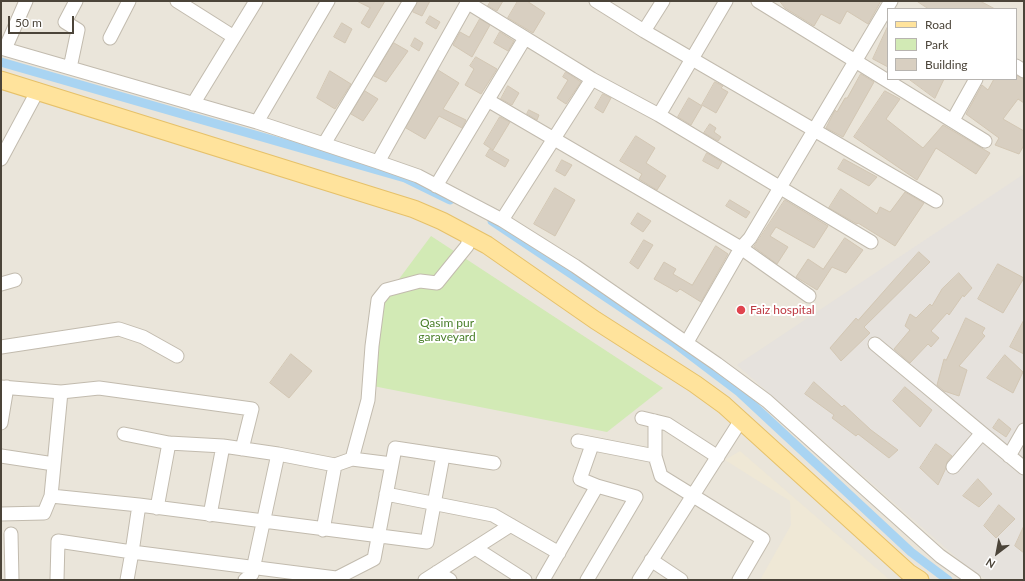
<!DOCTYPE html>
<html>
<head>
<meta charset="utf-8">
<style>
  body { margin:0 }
  #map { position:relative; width:1025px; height:581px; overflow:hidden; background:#f6f3ec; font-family:Lato,sans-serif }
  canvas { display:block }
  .frame { position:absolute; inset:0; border:2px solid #4b4439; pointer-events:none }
  .legend { position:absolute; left:887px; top:8px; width:130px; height:72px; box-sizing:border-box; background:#fff; border:1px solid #b7b4b0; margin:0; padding:5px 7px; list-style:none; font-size:12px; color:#4b4439 }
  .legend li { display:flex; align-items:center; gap:8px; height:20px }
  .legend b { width:20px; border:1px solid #b7b4b0 }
  .north { position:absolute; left:977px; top:533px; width:40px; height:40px; -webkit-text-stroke:3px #fff; paint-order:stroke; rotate:212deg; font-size:11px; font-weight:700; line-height:16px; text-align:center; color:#4b4439 }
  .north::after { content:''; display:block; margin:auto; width:14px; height:18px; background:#4b4439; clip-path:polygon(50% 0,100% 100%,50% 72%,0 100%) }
  .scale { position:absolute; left:8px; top:16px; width:66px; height:18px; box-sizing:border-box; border:2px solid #4b4439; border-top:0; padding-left:5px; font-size:12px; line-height:14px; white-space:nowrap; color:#4b4439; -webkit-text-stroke:3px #fff; paint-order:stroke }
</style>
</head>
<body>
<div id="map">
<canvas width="1025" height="581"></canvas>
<div class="frame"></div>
<ul class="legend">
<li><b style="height:5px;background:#ffe39c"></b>Road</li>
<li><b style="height:11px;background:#d2eab5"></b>Park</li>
<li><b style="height:11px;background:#d8cfc1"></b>Building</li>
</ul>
<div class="north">N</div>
<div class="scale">50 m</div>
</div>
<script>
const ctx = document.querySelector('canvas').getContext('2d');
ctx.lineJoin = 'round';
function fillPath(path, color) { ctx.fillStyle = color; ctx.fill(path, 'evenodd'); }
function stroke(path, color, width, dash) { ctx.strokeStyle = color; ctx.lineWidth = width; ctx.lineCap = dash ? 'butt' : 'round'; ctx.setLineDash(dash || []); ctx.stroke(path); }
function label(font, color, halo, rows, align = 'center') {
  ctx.font = font + ' Lato,sans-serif'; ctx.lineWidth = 4; ctx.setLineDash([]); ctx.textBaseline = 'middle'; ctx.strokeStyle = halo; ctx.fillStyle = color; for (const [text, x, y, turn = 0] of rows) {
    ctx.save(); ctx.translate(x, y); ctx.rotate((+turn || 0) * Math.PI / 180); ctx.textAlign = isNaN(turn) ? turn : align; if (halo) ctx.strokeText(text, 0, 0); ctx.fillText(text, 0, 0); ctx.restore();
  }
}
fillPath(new Path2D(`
  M1,1H1024V580H1ZM888,9H1016V79H888Z`), '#eae5da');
fillPath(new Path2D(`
  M1024,174V580H987L971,570L737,365Z`), '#e6e2dd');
fillPath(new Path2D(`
  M740,451L835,533L890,580H760L791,525L790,501L725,460Z`), '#efe8d6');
fillPath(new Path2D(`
  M431,236L663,388L607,432L373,386L376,310Z`), '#d2eab5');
stroke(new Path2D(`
  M1,62L405,178L450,200
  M492,221L673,342L739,392L911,552L948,580`), '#a9d4f2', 9);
const building = new Path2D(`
  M357,1H385L369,28L361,23L370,8Z
  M418,1H430L422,16L413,12Z
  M491,1H503L497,11L488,6Z
  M518,1H527L545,13L533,33L508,18Z
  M780,1H881L868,24L847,11L840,24L821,14L814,26L785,8Z
  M917,1H980L995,9H929Z
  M430,16L440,22L436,29L426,23Z
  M480,19L490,25L472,57L453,45L460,32L469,37Z
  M342,23L352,29L345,43L334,37Z
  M888,26V67L873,59Z
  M500,32L514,41L508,51L494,43Z
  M415,38L423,43L419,51L411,46Z
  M394,43L408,51L386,82L374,76Z
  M476,57L497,69L481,94L465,85L474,69L470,66Z
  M438,70L459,83L443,109L466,120L462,128L439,116L425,139L406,128Z
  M330,71L351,84L335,109L317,98Z
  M566,72L581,82L566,104L557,98L568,80L563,77Z
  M861,74L874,82L843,137L826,128L835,110L837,112L845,98H847Z
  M1016,75L1024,79V103L1018,99L1003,119L1024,131V145L1019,154L995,145L999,138L966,114L982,85L988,90L994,79H1016Z
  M909,79H944L935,98Z
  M715,82L723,86L721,88L728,92L716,113L702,105Z
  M508,86L519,93L512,105L501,99Z
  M365,91L378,99L363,121L351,114Z
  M885,91L900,99L886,119L923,148L943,125L990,153L976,174L936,148L917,180L854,137Z
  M603,94L611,98L603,113L595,108Z
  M689,98L702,106L691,125L678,117Z
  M529,110L539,115L537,120L527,114Z
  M500,117L510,122L493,150L484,144Z
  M710,124L716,128L714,132L721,137L718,141L704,133Z
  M636,136L655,148L646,163L666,176L657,190L639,179L642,174L620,161Z
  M490,149L509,160L505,167L486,156Z
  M707,153L722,162L718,169L703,161Z
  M844,159L877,177L869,186L838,169Z
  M562,160L572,165L565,176L556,171Z
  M555,188L575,200L555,236L534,224Z
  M841,189L877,214L880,207L890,212L905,192L924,203L895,246L858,223L857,224L829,208Z
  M730,200L750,212L746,218L726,206Z
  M785,200L828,226L814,248L776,227L770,236L788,247L777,264L754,247Z
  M638,213L651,221L643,232L631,224Z
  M845,238L863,250L846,273L832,267L817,290L796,277L808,259L823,269Z
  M644,240L653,245L638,269L630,263Z
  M716,246L728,254L701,302L680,289L677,292L654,279L664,262L676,269L673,274L692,285Z
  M919,252L930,262L864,327L870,333L841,361L830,348L856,318L858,320Z
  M998,264L1024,278L1003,313L978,299Z
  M959,273L972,288L964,297L963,295L949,315L947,313L931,331L939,338L931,347L928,344L910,363L894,349L910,330L905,326L910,314L916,318L930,304L932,306L942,289Z
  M966,318L985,328L982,333L985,336L959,366L967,370L959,396L944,391L937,385L944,359L946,360Z
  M1024,320V354L1010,347Z
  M456,322L471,324L469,342L453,339Z
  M291,354L312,371L289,398L270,383Z
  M1005,355L1023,372L1013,393L987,378Z
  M814,382L842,407L844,405L871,430L898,450L889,458L858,434L856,436L832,418L834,415L805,394Z
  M905,387L932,410L920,427L893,401Z
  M999,419L1011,429L1006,437L993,428Z
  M936,444L952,456L947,462L945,470L938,485L920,468Z
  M978,479L992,494L979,507L963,496Z
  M999,505L1015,519L996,538L984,526Z
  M1024,526V553L1015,546Z`);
fillPath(building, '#d8cfc1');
stroke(building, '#d3c7b4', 1);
const minor = new Path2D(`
  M177,1L234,37
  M596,1L644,31L936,201
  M758,1L985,141
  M644,31L663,1
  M110,38L129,1
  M1,48L257,122L378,162L418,176L502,220L575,266L717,364L767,401L940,556L974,580
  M5,49L26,1
  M1016,66L1024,71
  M70,68L78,30L65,22L76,1
  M489,101L741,248L750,238L891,1
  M193,104L256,1
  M659,115L726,1
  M953,120L976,79
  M257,122L328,1
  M324,144L410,1
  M1,159L38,90
  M378,162L466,5L470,4L592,79L659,115L871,242
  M436,186L525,38
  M502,220L592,79
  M1,284L15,280
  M687,342L741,248L809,296
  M875,344L1024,468
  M1,347L119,329L143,337L177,356
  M1,387L61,392L51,496L44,513L1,514
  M61,392L99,388L252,409L242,449
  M642,418L667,424L718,457
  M655,421V456L661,476L763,539L739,580
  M1,423L7,387
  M124,434L169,443L223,446L278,454L252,574L245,580
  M578,441L655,456
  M592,445L580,479L597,486
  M278,454L335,465L352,459L392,464
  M1,456L54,464
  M1009,456L1024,430
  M352,459L368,400L372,346L378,300L386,290L420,281L437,283L467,246L470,236
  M953,467L981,434
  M386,494L493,515L559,553
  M51,496L139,505
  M157,508L169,443
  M210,515L223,446
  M323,530L335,465
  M11,534L12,580
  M475,548L525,580
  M651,560L681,580
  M437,572L450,580
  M336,578L132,552L139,505L427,542L443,456
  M57,580L58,541L132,552L127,580
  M333,580L374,559L395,448L494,463
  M425,580L511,525
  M543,580L597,486L636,497L587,580
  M639,580L741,420`);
const major = new Path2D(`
  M1,80L414,209L442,221L487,245L595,320L695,384L724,405L909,573L920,580`);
stroke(minor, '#c2bbae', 15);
stroke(major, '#e6c16a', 19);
stroke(minor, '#fff', 13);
stroke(major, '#ffe39c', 17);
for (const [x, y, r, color] of [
  [741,310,5,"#e0444e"]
]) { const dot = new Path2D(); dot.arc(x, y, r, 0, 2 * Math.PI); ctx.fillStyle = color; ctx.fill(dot); stroke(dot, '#fff', 1.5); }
label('12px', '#be3a42', '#fff', [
  ["Faiz hospital",750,310]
], 'left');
label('12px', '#4a7f2a', '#fff', [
  ["Qasim pur",447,323],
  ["garaveyard",447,337]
]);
</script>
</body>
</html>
